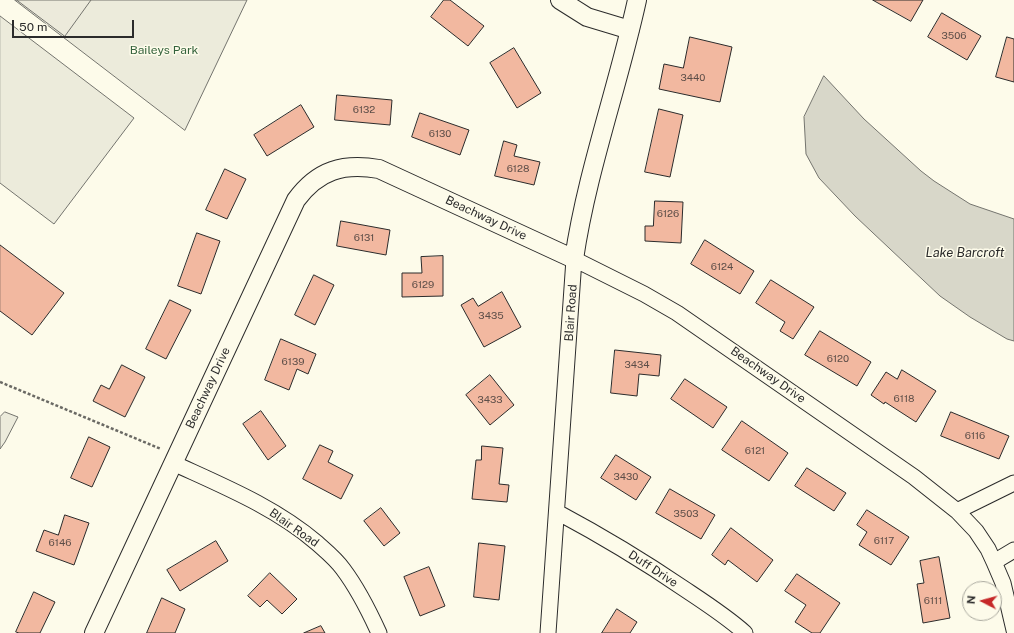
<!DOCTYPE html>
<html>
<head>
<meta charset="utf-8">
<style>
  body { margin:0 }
  #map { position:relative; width:1014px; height:633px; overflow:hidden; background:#fdfbea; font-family:"Public Sans",sans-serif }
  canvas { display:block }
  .north { position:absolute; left:962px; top:581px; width:40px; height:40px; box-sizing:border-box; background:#fdfbea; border:1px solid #a9a89e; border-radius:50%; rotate:276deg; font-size:11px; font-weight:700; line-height:16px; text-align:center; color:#2b2b2b }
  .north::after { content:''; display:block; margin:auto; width:14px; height:18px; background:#c62828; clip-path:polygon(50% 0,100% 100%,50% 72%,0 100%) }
  .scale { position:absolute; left:12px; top:20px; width:122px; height:18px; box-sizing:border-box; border:2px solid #2b2b2b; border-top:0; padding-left:5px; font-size:12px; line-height:14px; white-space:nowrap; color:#2b2b2b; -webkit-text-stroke:3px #fdfbea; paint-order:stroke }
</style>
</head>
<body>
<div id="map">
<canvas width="1014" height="633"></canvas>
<div class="north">N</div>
<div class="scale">50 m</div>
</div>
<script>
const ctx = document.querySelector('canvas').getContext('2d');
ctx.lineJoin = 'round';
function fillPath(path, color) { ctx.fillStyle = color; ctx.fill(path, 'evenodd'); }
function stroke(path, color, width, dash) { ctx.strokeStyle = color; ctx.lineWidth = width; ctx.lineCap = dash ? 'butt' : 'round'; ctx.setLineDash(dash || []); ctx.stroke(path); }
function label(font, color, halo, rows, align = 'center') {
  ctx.font = font + ' "Public Sans",sans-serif'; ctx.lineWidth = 3; ctx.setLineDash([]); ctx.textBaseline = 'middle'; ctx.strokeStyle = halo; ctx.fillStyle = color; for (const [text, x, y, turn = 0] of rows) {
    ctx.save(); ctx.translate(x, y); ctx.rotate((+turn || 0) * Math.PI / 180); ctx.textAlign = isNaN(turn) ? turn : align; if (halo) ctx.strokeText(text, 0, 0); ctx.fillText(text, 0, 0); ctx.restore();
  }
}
const green = new Path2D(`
  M15,0H247L185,130Z
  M0,16L134,118L54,224L0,183Z
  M5,412L18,417L5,442L0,449V417Z`);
fillPath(green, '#ecebdb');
stroke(green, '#74746e', 1);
const parking = new Path2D(`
  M17,0H91L65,36Z`);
fillPath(parking, '#eceadb');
stroke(parking, '#74746e', 1);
const water = new Path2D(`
  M824,76L864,119L921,171L934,181L970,204L1014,219V341L1007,339L970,317L940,296L855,216L819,178L806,154L804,117Z`);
fillPath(water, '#d8d7c9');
stroke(water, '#74746e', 1);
const building = new Path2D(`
  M444,0H450L484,26L468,46L431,17Z
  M873,0H923L911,21Z
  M942,13L981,36L967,60L928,37Z
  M690,37L732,47L720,102L659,89L664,64L683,68Z
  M1007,37L1014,39V82L996,77Z
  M514,48L541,93L517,108L490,63Z
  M337,95L392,100L390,125L335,120Z
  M301,105L314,127L267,156L254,135Z
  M659,109L683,115L670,177L645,172Z
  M420,113L469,130L460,155L412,137Z
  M504,141L517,145L514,156L540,162L534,185L495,176Z
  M225,169L246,179L227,219L206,210Z
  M655,201L683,202L681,243L645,241V226H653Z
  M341,221L390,230L386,255L337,246Z
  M197,233L220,241L201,294L178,286Z
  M705,240L754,271L740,294L691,264Z
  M0,245L64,293L32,335L0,311Z
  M443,256V296L402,297V273H422L421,257Z
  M314,275L334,285L315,325L295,315Z
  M771,280L814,307L793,339L780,331L785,322L756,303Z
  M502,292L521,327L484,347L461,305L473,298L478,306Z
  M170,300L191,310L166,359L146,349Z
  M820,331L871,362L857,386L805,355Z
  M281,339L316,354L308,374L297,369L289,390L265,380Z
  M615,350L661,355L659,376L639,374L637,396L611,393Z
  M122,365L145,377L125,417L93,401L101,385L109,389Z
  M902,370L936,391L916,422L885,402L884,404L871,395L886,372L897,379Z
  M490,375L514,405L490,425L466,395Z
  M685,379L727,407L713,428L671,399Z
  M261,411L286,446L268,460L243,424Z
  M951,412L1009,436L999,459L941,436Z
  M742,421L788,453L769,481L722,450Z
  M89,437L110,447L92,487L71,478Z
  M320,445L333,451L328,462L353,475L341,499L303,479Z
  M482,446L503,448L499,484L509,485L507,502L472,499L476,460H481Z
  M616,455L651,477L636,500L601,478Z
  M807,468L846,493L834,511L795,486Z
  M670,489L715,515L701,539L656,513Z
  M381,508L400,533L384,546L364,521Z
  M867,510L909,537L891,565L859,545L867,532L857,525Z
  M65,515L89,523L74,565L36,551L44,530L58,535Z
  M731,528L773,560L757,582L728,560L725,565L712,555Z
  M216,541L228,561L180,591L167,570Z
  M479,543L505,546L499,600L474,597Z
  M939,557L950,618L923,623L917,584L924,583L920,561Z
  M429,567L445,606L420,616L404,577Z
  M270,573L297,599L282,614L267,600L260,607L248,596Z
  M797,574L840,603L820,633H812L795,622L806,605L785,591Z
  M34,592L55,602L40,633H19L16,632Z
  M162,598L185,609L175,633H147Z
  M617,609L637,622L630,633H602Z
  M321,626L325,633H304Z`);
fillPath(building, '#f2b8a0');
stroke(building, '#2b2b2b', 1);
const minor = new Path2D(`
  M173,463C223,486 275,507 317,543C326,551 336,559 343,569C358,589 369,611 379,633
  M957,511L1014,483
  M557,512C600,535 642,560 683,588C704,602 726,616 745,633
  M994,562L1014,550
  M548,633L574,259L644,294L677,313L914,477L957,511L976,531L988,549L994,562L1003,583L1014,630`);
const tertiary = new Path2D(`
  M560,0L587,17L630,30
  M94,633L296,200C318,170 343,163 379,169L574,259C587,171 618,87 637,0`);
stroke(minor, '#2b2b2b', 17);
stroke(tertiary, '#2b2b2b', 20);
stroke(new Path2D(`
  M0,382L161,449`), '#6a6964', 2.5, [3, 2]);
stroke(minor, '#fdfbea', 15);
stroke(tertiary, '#fdfbea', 18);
label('10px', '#5d4e48', null, [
  ["3506",954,36],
  ["3440",693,78],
  ["6132",364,110],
  ["6130",440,134],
  ["6128",518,169],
  ["6126",668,214],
  ["6131",364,238],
  ["6124",722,267],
  ["6129",423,285],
  ["3435",491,316],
  ["6120",838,359],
  ["6139",293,362],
  ["3434",637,365],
  ["6118",904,399],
  ["3433",490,400],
  ["6116",975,436],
  ["6121",755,451],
  ["3430",626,477],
  ["3503",686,514],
  ["6117",884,541],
  ["6146",60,543],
  ["6111",933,601]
]);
label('12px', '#34623c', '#fdfbea', [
  ["Baileys Park",164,50]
]);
label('12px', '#2b2b2b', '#fdfbea', [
  ["Beachway Drive",486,218,25],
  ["Blair Road",571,313,-86],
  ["Beachway Drive",768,375,35],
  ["Beachway Drive",208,388,-65],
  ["Blair Road",294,528,35],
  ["Duff Drive",653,569,33]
]);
label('italic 13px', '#2b2b2b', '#fdfbea', [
  ["Lake Barcroft",965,253]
]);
</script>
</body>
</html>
